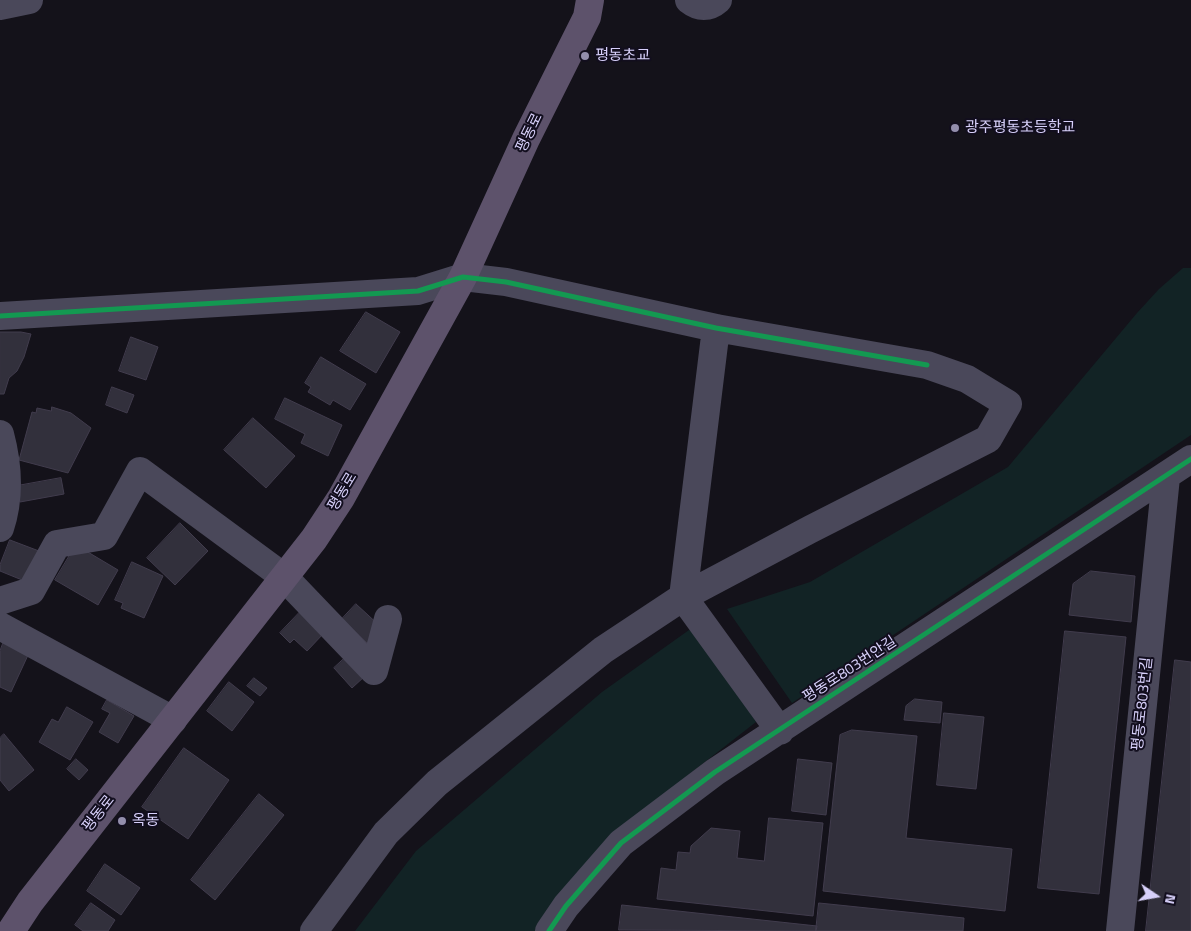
<!DOCTYPE html>
<html>
<head>
<meta charset="utf-8">
<style>
  body { margin:0 }
  #map { position:relative; width:1191px; height:931px; overflow:hidden; background:#14121a; font-family:"Titillium Web",sans-serif }
  canvas { display:block }
  .north { position:absolute; left:1131px; top:871px; width:50px; height:50px; -webkit-text-stroke:4px #120e1e; paint-order:stroke; rotate:102deg; font-size:14px; font-weight:700; line-height:20px; text-align:center; color:#d7d0fa }
  .north::after { content:''; display:block; margin:auto; width:18px; height:22px; background:#d7d0fa; clip-path:polygon(50% 0,100% 100%,50% 72%,0 100%) }
</style>
</head>
<body>
<div id="map">
<canvas width="1191" height="931"></canvas>
<div class="north">N</div>
</div>
<script>
const ctx = document.querySelector('canvas').getContext('2d');
ctx.lineJoin = 'round';
function fillPath(path, color) { ctx.fillStyle = color; ctx.fill(path, 'evenodd'); }
function stroke(path, color, width, dash) { ctx.strokeStyle = color; ctx.lineWidth = width; ctx.lineCap = dash ? 'butt' : 'round'; ctx.setLineDash(dash || []); ctx.stroke(path); }
function label(font, color, halo, rows, align = 'center') {
  ctx.font = font + ' "Titillium Web","Noto Sans KR",sans-serif'; ctx.lineWidth = 4; ctx.setLineDash([]); ctx.textBaseline = 'middle'; ctx.strokeStyle = halo; ctx.fillStyle = color; for (const [text, x, y, turn = 0] of rows) {
    ctx.save(); ctx.translate(x, y); ctx.rotate((+turn || 0) * Math.PI / 180); ctx.textAlign = isNaN(turn) ? turn : align; if (halo) ctx.strokeText(text, 0, 0); ctx.fillText(text, 0, 0); ctx.restore();
  }
}
fillPath(new Path2D(`
  M1183,268H1191V435L792,703L727,609L810,582L1008,467L1137,313L1159,289Z
  M689,630L702,634L756,722L687,776L536,931H355L416,851L602,692Z`), '#122325');
const building = new Path2D(`
  M366,312L400,332L376,373L340,351Z
  M0,332H21L31,334L24,357L17,371L9,378L4,394H0Z
  M131,337L158,347L146,380L119,371Z
  M321,357L366,384L350,410L333,400L330,405L308,392L311,387L305,383Z
  M112,387L134,395L127,413L106,405Z
  M285,398L342,425L328,456L301,443L305,434L275,419Z
  M52,407L71,413L91,428L68,473L19,460L32,412L36,413L37,408L51,411Z
  M253,418L295,456L266,488L224,450Z
  M61,478L64,494L20,502L17,486Z
  M180,523L208,551L175,585L147,558Z
  M10,540L39,551L27,582L0,571V565Z
  M76,545L118,570L98,605L55,580Z
  M132,562L163,576L144,618L121,608L123,603L115,600Z
  M1091,571L1135,576L1131,622L1069,615L1073,584Z
  M356,604L381,627L367,643L342,619Z
  M301,611L324,633L307,651L294,639L290,643L280,633Z
  M1065,631L1126,637L1099,894L1038,888Z
  M4,641L29,653L11,692L0,687V651Z
  M346,657L365,676L352,688L334,668Z
  M1175,660L1191,662V931H1146Z
  M254,678L267,688L260,696L247,686Z
  M229,682L254,702L232,731L207,711Z
  M915,699L942,702L940,723L904,720L906,706Z
  M107,700L134,716L118,743L99,732L110,713L102,709Z
  M67,707L93,722L70,760L39,742L52,719L58,722Z
  M944,713L984,717L976,789L937,785Z
  M852,730L917,736L906,838L1012,849L1005,911L823,891L840,735Z
  M4,734L34,770L9,791L0,780V738Z
  M184,748L229,780L188,839L142,807Z
  M76,759L88,770L79,780L67,769Z
  M798,759L832,763L826,815L792,811Z
  M259,794L284,815L215,900L191,880Z
  M769,818L823,823L813,916L657,899L661,868L676,870L678,852L690,853L691,846L711,828L740,831L737,858L764,861Z
  M105,864L140,888L121,915L87,891Z
  M91,903L115,920L108,931H83L75,925Z
  M819,903L964,918L963,931H816Z
  M622,905L817,926L816,931L619,930Z`);
fillPath(building, '#32303c');
stroke(building, '#413c4d', 1);
stroke(new Path2D(`
  M689,0C699,8 709,8 718,0
  M0,6L29,0
  M0,316L418,291L463,277L506,282L716,328L927,365L967,379L1008,404L988,439L811,529L683,597L603,650L437,783L386,833L314,931
  M716,328L683,597L780,731
  M0,434C8,464 10,498 0,528
  M0,601L31,591L57,544L104,536L140,471L284,577L374,671L388,619
  M0,626L173,720
  M549,931L566,906L621,843L715,772L1191,459
  M1120,931L1166,477`), '#4a485a', 28);
stroke(new Path2D(`
  M11,931L30,902L314,539L341,498L463,277L526,139L587,17L590,0`), '#5d526b', 28);
stroke(new Path2D(`
  M0,316L418,291L463,277L506,282L716,328L927,365
  M549,931L566,906L621,843L715,772L1191,459`), '#139951', 5);
for (const [x, y, r, color] of [
  [585,56,5,"#938eac"],
  [955,128,5,"#938eac"],
  [122,821,5,"#938eac"]
]) { const dot = new Path2D(); dot.arc(x, y, r, 0, 2 * Math.PI); ctx.fillStyle = color; ctx.fill(dot); stroke(dot, '#120e1e', 2); }
label('15px', '#d7d0fa', '#120e1e', [
  ["평동초교",595,56],
  ["광주평동초등학교",965,128],
  ["옥동",132,821]
], 'left');
label('15px', '#d7d0fa', '#120e1e', [
  ["평동로",530,133,-64],
  ["평동로",343,492,-59],
  ["평동로803번안길",850,670,-33],
  ["평동로803번길",1143,704,-84],
  ["평동로",99,814,-52]
]);
</script>
</body>
</html>
